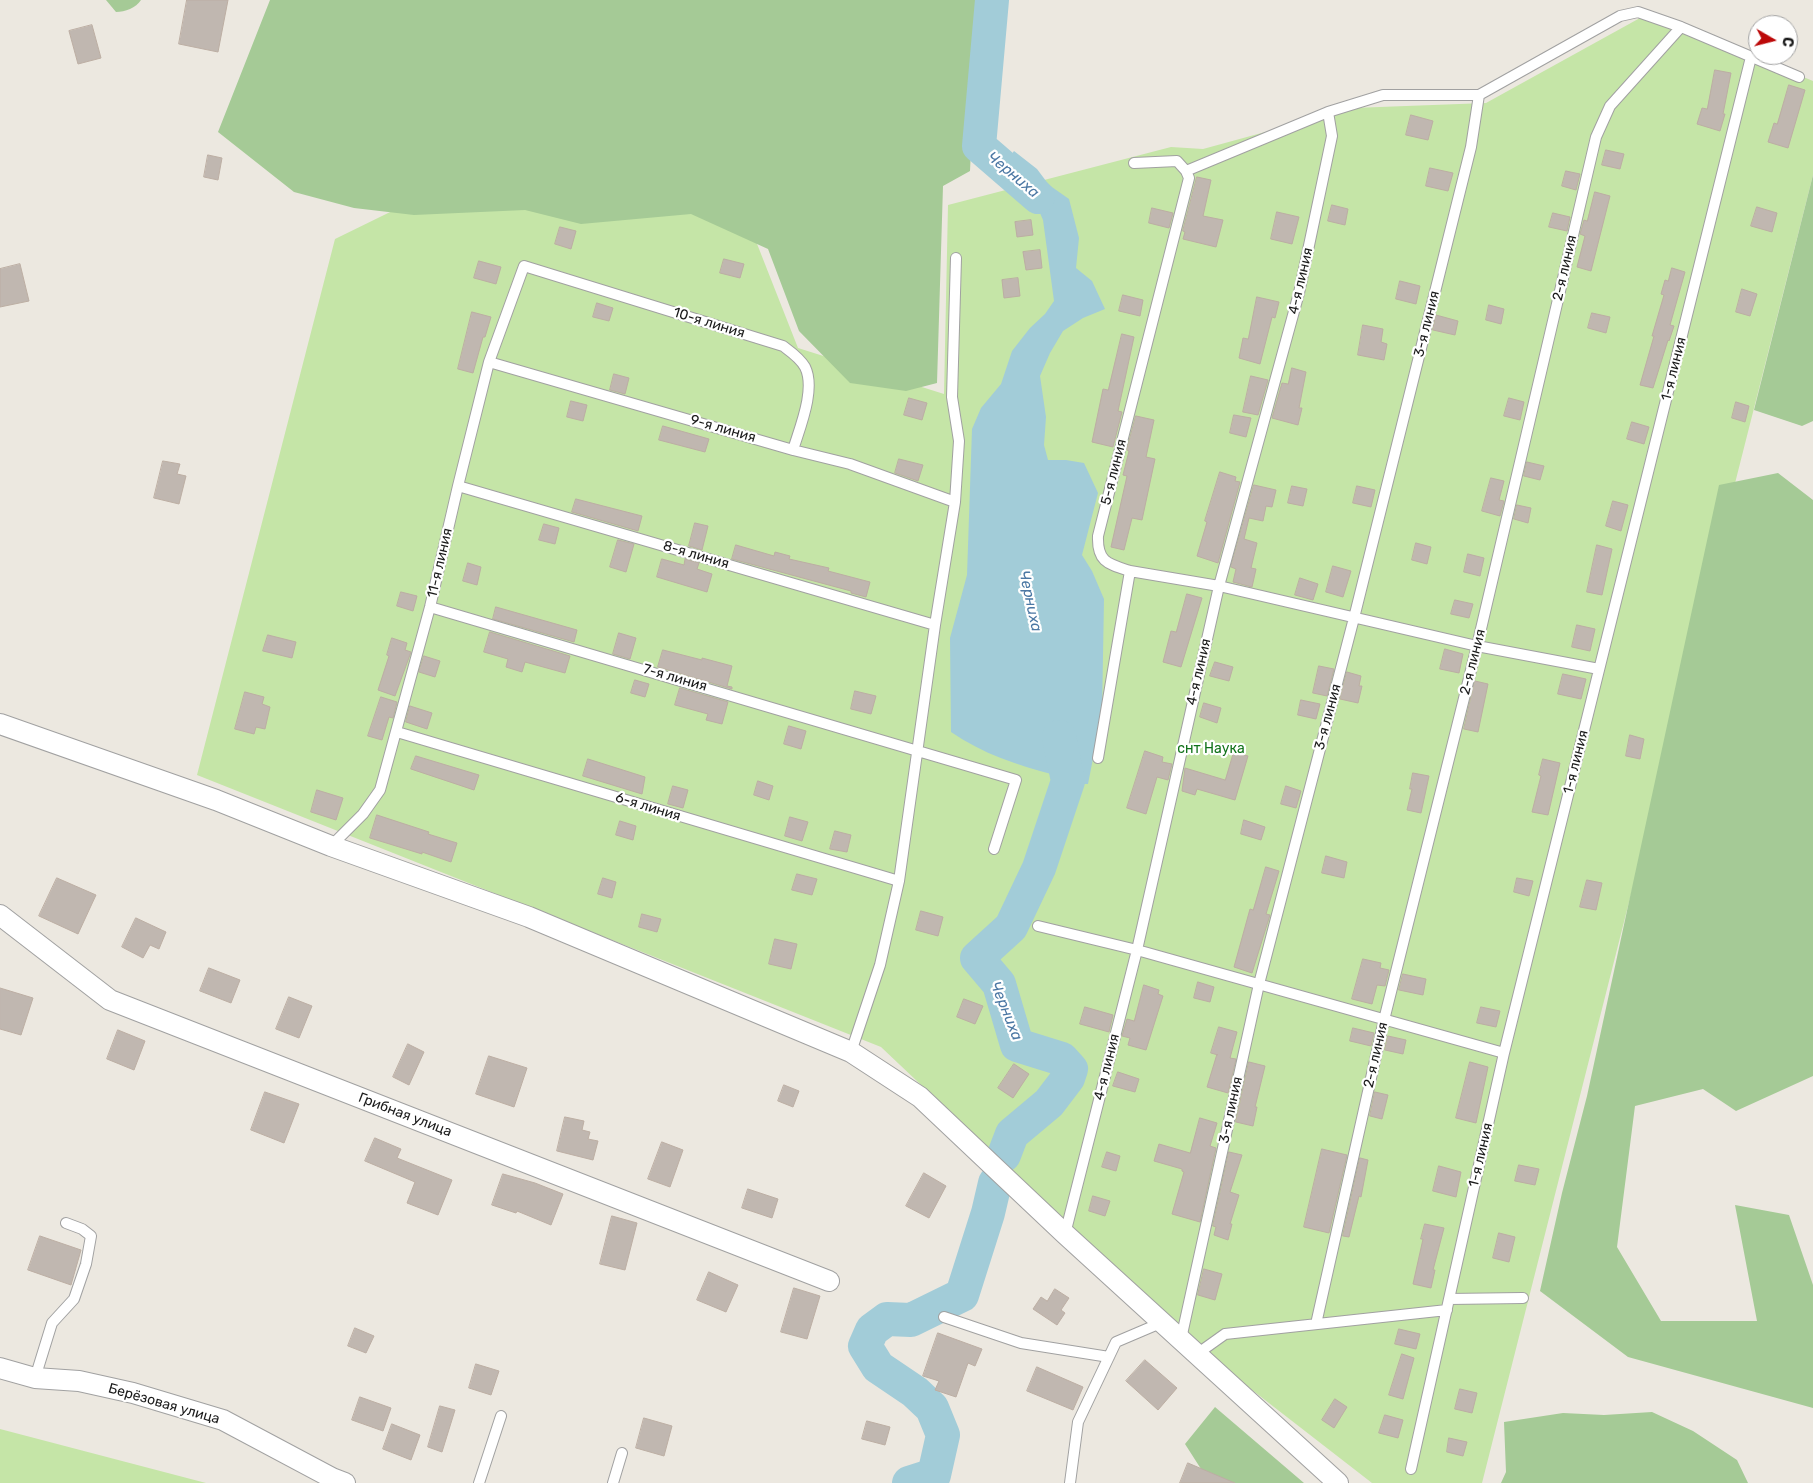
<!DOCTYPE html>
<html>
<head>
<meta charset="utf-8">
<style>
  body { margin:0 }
  #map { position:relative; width:1813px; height:1483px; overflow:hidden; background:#ece8e0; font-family:Rubik,sans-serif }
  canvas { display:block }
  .north { position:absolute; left:1748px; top:15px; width:50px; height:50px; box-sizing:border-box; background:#fff; border:1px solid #a3a3a3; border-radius:50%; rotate:98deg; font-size:14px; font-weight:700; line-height:20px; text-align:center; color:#1a1a1a }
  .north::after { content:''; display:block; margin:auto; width:18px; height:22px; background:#bc0909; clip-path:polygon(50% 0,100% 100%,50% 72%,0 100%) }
</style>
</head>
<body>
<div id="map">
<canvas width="1813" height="1483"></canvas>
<div class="north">С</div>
</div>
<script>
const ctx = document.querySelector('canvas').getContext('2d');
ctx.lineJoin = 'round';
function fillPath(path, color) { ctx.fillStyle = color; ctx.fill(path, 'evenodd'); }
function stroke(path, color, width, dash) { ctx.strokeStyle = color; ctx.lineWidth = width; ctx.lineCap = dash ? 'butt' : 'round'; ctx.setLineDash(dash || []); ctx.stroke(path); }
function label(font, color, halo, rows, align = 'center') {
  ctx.font = font + ' Rubik,sans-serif'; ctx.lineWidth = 4.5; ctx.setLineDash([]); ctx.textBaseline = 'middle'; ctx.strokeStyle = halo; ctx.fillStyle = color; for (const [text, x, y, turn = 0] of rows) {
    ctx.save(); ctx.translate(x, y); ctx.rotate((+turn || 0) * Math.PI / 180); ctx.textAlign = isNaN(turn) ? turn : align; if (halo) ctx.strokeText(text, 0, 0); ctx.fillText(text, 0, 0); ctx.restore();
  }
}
fillPath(new Path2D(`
  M1649,13L1813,81V175L1482,1483H1372L1176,1331L1069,1225L881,1047L197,775L335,239L478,169L750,226L798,348L944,394L948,205L1171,147L1203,149L1353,108L1486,103Z
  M0,1429L206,1483H0Z`), '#c5e5a7');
fillPath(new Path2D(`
  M106,0H141C136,8 125,12 116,12Z
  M270,0H978L970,171L943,186L937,383L906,391L850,383L799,331L768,249L691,214L581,224L525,210L414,215L354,208L294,192L218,132Z
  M1813,175V421L1802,426L1754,410Z
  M1778,473L1813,500V1076L1736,1111L1703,1089L1635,1106L1617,1247L1661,1321H1757L1735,1205L1789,1215L1813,1285V1408L1628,1357L1540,1291L1562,1193L1587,1096L1719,485Z
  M1215,1407L1304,1483H1210L1185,1444Z
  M1652,1412L1693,1431L1737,1460L1748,1483H1501L1506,1472L1504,1422L1563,1413L1604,1415Z`), '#a5ca96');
fillPath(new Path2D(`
  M1014,151L1037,169L1049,185L1069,199L1079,238L1076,268L1092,281L1105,309L1083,318L1063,331L1050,353L1040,376L1046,417L1044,445L1048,460H1066L1084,463L1098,493L1082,555L1092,571L1104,599L1102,713L1088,784C1071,784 1069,780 1055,775C1017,765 983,754 951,732L950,638L967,575L972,429L981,408L1001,384L1012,351L1030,328L1045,314L1054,301L1043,220L1037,206L1003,166Z`), '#a2ccd8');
stroke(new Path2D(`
  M992,0L979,146L1038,197
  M1004,1155L1012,1134L1049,1103L1068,1078L1071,1069L1062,1059L1017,1045L999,984L977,958L1011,927L1039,868L1068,781L1059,737
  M909,1483L934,1475L943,1435L932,1408L915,1392L878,1367L865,1346L872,1330L887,1319L911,1320L962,1295L988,1213L995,1183`), '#a2ccd8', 34);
const building = new Path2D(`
  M187,0H228L218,52L179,44Z
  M92,25L101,58L78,64L69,31Z
  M1715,70L1731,73L1723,114H1725L1720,131L1697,124L1702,108L1707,109Z
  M1789,85L1805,90L1788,148L1768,142L1774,123L1777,124Z
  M1411,115L1433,121L1428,140L1406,135Z
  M1606,150L1624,154L1620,169L1602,165Z
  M208,155L222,158L218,180L204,177Z
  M1430,168L1453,173L1448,191L1426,186Z
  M1566,171L1580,174L1576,190L1562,186Z
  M1197,177L1211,180L1203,216L1223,220L1216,247L1183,239L1185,232L1183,231Z
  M1595,192L1610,196L1591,271L1577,267L1585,236L1580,234L1584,220L1587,221Z
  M1332,205L1348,209L1345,225L1328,221Z
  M1757,207L1777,213L1772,232L1751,226Z
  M1152,208L1173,213L1169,228L1149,223Z
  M1277,212L1299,217L1292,244L1271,239Z
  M1553,213L1570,217L1567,231L1549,227Z
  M1031,220L1033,235L1017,237L1015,222Z
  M560,227L576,231L571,249L555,244Z
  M1040,250L1042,268L1026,270L1023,252Z
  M724,259L744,264L740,278L720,273Z
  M479,261L501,267L496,284L474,278Z
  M20,264L29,301L0,307V269Z
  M1672,268L1685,272L1670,325L1674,326L1669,341L1668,340L1653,388L1640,385L1654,336H1652L1664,295L1661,294L1665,280L1668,281Z
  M1018,278L1020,296L1004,298L1002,280Z
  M1400,281L1420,286L1416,304L1396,299Z
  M1742,289L1757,294L1750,316L1736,312Z
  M1123,295L1143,300L1140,316L1119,311Z
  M1257,297L1279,302L1275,318L1272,317L1260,364L1239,358L1243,338L1248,339Z
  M597,303L613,308L609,321L593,317Z
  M1489,305L1504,309L1501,324L1486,320Z
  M472,312L491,317L485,337H483L473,373L458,369Z
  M1592,313L1610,317L1606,333L1588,328Z
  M1436,315L1458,321L1455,335L1433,330Z
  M1363,325L1383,329L1381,342L1387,344L1384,360L1358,355Z
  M1122,334L1134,337L1118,411L1122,412L1113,447L1092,442L1103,389L1108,390Z
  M1292,368L1306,372L1299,408H1302L1298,425L1272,418L1282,383L1288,384Z
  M614,374L629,378L625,394L610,390Z
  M1251,376L1268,380L1258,415L1243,412Z
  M909,398L927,403L922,420L904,415Z
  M1509,398L1524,402L1520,420L1504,416Z
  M571,401L587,405L583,421L567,417Z
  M1736,402L1749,406L1745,422L1732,418Z
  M1234,415L1251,418L1246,437L1230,433Z
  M1136,416L1154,420L1146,457L1155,459L1142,520L1132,518L1124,550L1111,547L1127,476L1123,475L1129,451L1127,450Z
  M1632,422L1649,427L1644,444L1627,439Z
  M663,426L709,439L705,452L659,440Z
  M899,459L923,465L918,481L895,473Z
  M163,461L180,464L177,474L186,476L179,504L154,498Z
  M1527,462L1544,466L1540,480L1524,476Z
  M1220,472L1236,477L1235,481L1240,482L1218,563L1197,556L1207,522L1205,521Z
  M1491,478L1504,481L1499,500L1504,501L1500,516L1482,511Z
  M1254,485L1276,490L1272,507L1266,506L1263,521L1249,518L1244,539L1257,543L1251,568L1256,569L1252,587L1233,582L1236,569L1231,567Z
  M1292,486L1307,489L1303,506L1288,503Z
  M1357,486L1375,490L1371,507L1353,503Z
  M576,499L642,516L638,531L572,512Z
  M1613,501L1628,505L1621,531L1606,526Z
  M1517,505L1531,508L1528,523L1514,519Z
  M695,523L708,526L702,550L689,546Z
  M544,524L559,528L555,544L539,540Z
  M618,540L634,544L626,572L610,567Z
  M1416,543L1431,547L1427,564L1412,560Z
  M736,545L774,556L775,552L790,556L789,559L829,568L828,571L870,582L866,597L851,593V591L732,559Z
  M1597,545L1612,549L1602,595L1587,592Z
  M1468,554L1484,558L1480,576L1464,572Z
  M662,559L684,565L685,559L699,563L697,569L712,574L707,592L657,577Z
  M468,563L481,567L477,585L463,581Z
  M1333,566L1351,571L1343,597L1326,592Z
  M1300,578L1318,584L1313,600L1295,595Z
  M401,592L417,596L413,611L397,606Z
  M1187,594L1202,598L1181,667L1163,662L1171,631L1176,632Z
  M1455,600L1473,604L1469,618L1451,614Z
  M496,607L577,630L574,642L493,619Z
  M1577,625L1595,629L1590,651L1572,647Z
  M490,632L570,656L565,673L525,662L522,672L506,667L508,659L484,652Z
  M619,633L636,638L630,659L613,654Z
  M268,635L296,642L292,658L263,651Z
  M392,638L407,643L405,650L411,652L395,696L378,690L389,656L387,655Z
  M1445,649L1463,654L1459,673L1440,669Z
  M663,650L702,660V658L732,666L727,686L732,687V689L658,667Z
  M424,656L440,661L435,677L419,672Z
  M1215,662L1233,667L1229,681L1210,676Z
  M1319,666L1334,669L1327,696L1313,693Z
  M1347,672L1361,676L1359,686H1362L1358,703L1340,699Z
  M1563,674L1586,679L1581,699L1558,694Z
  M635,680L649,684L645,697L631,693Z
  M1475,681L1488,684L1478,732L1464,729Z
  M680,688L728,702L722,724L706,720L708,714L675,705Z
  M855,691L876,696L871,714L851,709Z
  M245,692L264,697L262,704L270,707L265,729L256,727L254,734L235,729Z
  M381,697L397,702L393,718L389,717L382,740L368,736Z
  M1301,700L1320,704L1316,719L1298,715Z
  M1204,703L1221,708L1217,723L1200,717Z
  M410,706L432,713L427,729L406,722Z
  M789,726L806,731L801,749L784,744Z
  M1630,735L1644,739L1640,759L1626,756Z
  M1145,751L1163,757L1162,762L1172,764L1168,780L1157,777L1146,814L1127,808Z
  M1234,752L1248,756L1235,800L1197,789L1195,795L1182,791L1185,768L1225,780Z
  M416,756L479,775L474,790L411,769Z
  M588,759L645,777L642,794L583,776Z
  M1543,759L1560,763L1548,815L1532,812L1541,776L1539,775Z
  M1413,773L1429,776L1421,813L1407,810L1412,789H1410Z
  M758,781L773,786L769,800L754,795Z
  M673,786L688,790L683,808L668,804Z
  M1286,786L1301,791L1296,808L1281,804Z
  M317,790L343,798L336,820L311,812Z
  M377,815L429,832L428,834L457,843L451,862L422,852V854L370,838Z
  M790,817L808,822L802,841L785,836Z
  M1244,820L1265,827L1261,840L1241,834Z
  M620,821L636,826L633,840L616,835Z
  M835,831L851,835L847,852L830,849Z
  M1326,856L1347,862L1344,878L1322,873Z
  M1266,867L1279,871L1266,914L1270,915L1252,973L1234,967L1250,909L1253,910Z
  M797,874L817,879L812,895L792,890Z
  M57,878L96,895L78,934L39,916Z
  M603,878L616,882L612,898L598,894Z
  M1517,878L1533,881L1529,896L1514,892Z
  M1587,880L1602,883L1596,910L1580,907Z
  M921,911L943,917L938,936L916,930Z
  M642,914L661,919L657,932L639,927Z
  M136,918L166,932L159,949L150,945L143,958L122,947Z
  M775,939L797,944L791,969L769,964Z
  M1363,959L1381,963L1380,968L1389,970L1385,986L1377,985L1372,1004L1352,999Z
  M209,968L240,980L231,1003L200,991Z
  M1403,974L1426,979L1423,995L1399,990Z
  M1198,982L1214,987L1210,1002L1194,998Z
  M1144,985L1159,990L1158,994L1163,996L1146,1050L1128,1045L1130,1038L1122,1036L1127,1019L1134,1021Z
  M0,988L33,998L21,1035L0,1029Z
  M289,997L312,1006L299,1038L276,1029Z
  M964,999L983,1006L975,1024L957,1017Z
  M1085,1007L1113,1015L1109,1032L1080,1024Z
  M1481,1007L1500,1011L1496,1027L1477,1023Z
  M1219,1027L1237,1032L1230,1058L1236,1059L1228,1093L1207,1087L1217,1054L1218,1055L1211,1053Z
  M1353,1028L1374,1033L1371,1046L1350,1041Z
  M118,1030L145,1041L134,1070L107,1059Z
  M1388,1036L1406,1040L1403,1054L1385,1050Z
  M408,1044L424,1052L409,1085L393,1077Z
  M489,1056L527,1068L514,1107L476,1094Z
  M1249,1062L1265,1066L1255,1107H1257L1253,1126L1236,1122Z
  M1470,1062L1488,1067L1476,1123L1456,1118Z
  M1014,1064L1029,1074L1013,1098L998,1088Z
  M1118,1072L1139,1079L1135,1092L1113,1086Z
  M784,1085L799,1091L793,1107L778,1101Z
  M265,1092L299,1104L284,1143L251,1130Z
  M1375,1092L1388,1095L1382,1119L1370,1116Z
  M565,1117L584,1121L582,1130L590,1132L588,1139L598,1141L593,1160L557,1151Z
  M1200,1118L1217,1123L1210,1146L1216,1148L1200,1222L1172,1214L1184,1172L1182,1171V1169L1154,1161L1159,1144L1190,1153Z
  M375,1138L401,1149L397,1158L452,1180L438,1215L407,1203L415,1182L365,1161Z
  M662,1142L683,1150L670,1187L648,1179Z
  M1322,1149L1347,1155L1329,1233L1304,1227Z
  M1107,1152L1120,1156L1116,1171L1102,1167Z
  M1229,1152L1242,1155L1230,1192L1239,1195L1230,1224H1232L1228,1240L1214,1235L1216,1227L1213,1226Z
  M1360,1158L1368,1160L1361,1197L1359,1196L1349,1237L1343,1236Z
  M1519,1165L1539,1169L1535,1185L1515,1181Z
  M1439,1166L1461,1172L1456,1197L1433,1191Z
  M924,1173L946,1186L929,1218L906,1206Z
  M503,1174L535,1183L563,1194L551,1225L517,1211L516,1213L492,1205Z
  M748,1189L778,1199L772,1218L742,1208Z
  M1093,1196L1110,1201L1105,1216L1089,1211Z
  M612,1216L637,1223L625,1270L600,1264Z
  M1425,1224L1444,1228L1433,1270H1435L1431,1288L1413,1284L1423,1239H1421Z
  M1499,1233L1515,1237L1509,1262L1493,1258Z
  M40,1236L81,1250L71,1285L28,1270Z
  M1204,1269L1222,1274L1215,1300L1198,1295Z
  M709,1272L738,1285L726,1312L697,1300Z
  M794,1288L820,1296L807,1339L781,1332Z
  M1055,1289L1069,1298L1061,1310L1065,1313L1057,1325L1033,1309L1041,1297L1047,1301Z
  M355,1328L374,1336L366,1353L348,1346Z
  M1399,1329L1420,1334L1416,1349L1395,1344Z
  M938,1333L982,1349L975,1366L968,1363L956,1397L935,1390L939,1381L923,1376Z
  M1402,1354L1414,1358L1403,1399L1389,1395Z
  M1145,1360L1177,1388L1158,1410L1126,1381Z
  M476,1364L499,1371L491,1395L469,1388Z
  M1037,1367L1083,1387L1073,1410L1027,1391Z
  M1460,1389L1477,1393L1472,1413L1455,1409Z
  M360,1397L391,1408L383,1431L352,1420Z
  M1335,1399L1347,1407L1334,1428L1322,1420Z
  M440,1406L455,1410L442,1452L428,1447Z
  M1385,1415L1403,1420L1398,1438L1379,1433Z
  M644,1418L672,1426L664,1456L636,1448Z
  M867,1421L890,1427L885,1445L862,1439Z
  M392,1424L420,1435L411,1460L383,1449Z
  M1449,1438L1467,1442L1463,1456L1447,1452Z
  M1188,1463L1235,1483H1180Z`);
fillPath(building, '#c0b7b0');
stroke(building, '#bcaea3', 1);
const lane = new Path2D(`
  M1134,163L1177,161L1186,171L1328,112L1383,95H1479L1620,16L1638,12L1681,27L1799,77
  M489,362L793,450L850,464L955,502
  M458,486L935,625
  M1130,571L1219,586L1477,646L1599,669
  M430,607L1016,780L994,849
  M397,732L899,881
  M1098,758L1130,571C1108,564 1097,562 1098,536L1189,178L1186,171
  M331,846L363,814L380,790L430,607L458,486L489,362L524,266L783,346C791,352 800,358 805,367C816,389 800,427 793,450
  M1038,926L1137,950L1504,1053
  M851,1052L880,965L899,881L935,625L955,502L959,441L952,397L956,258
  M1065,1234L1137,950L1219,586L1299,293L1332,136L1328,112
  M1449,1299L1523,1298
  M944,1317L1021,1343L1109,1357
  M1316,1324L1384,1020L1477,646L1596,137L1610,106L1681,27
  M1181,1339L1259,984L1354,618L1471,147L1479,95
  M1197,1354L1225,1334L1447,1310
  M35,1378L52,1323L74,1299L86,1264L91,1236L82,1229L66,1223
  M1411,1469L1504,1053L1751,57
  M479,1483L501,1416
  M613,1483L622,1453
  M1070,1483L1078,1422L1116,1342L1163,1322`);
const street = new Path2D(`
  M0,724L216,800L331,846L529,917L851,1052L920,1097L1065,1234L1338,1483
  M0,915L110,1000L829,1281
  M0,1368L35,1378L79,1381L133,1393L223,1420L332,1478L345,1483`);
stroke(lane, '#a1a1a1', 12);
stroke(street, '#a1a1a1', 22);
stroke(lane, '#fff', 10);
stroke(street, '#fff', 20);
label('14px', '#1a1a1a', '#fff', [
  ["2-я линия",1565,268,-77],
  ["4-я линия",1301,281,-77],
  ["10-я линия",709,323,17],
  ["3-я линия",1427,324,-76],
  ["1-я линия",1674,369,-76],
  ["9-я линия",723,429,16],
  ["5-я линия",1114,472,-76],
  ["8-я линия",696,555,16],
  ["11-я линия",440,563,-77],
  ["2-я линия",1473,662,-76],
  ["4-я линия",1199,672,-77],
  ["7-я линия",675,678,16],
  ["3-я линия",1328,717,-75],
  ["1-я линия",1576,762,-76],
  ["6-я линия",648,807,17],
  ["2-я линия",1376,1055,-77],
  ["4-я линия",1107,1067,-76],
  ["3-я линия",1231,1110,-78],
  ["Грибная улица",405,1115,21],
  ["1-я линия",1481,1155,-77],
  ["Берёзовая улица",164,1404,16]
]);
label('14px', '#0f7118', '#fff', [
  ["снт Наука",1211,749]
]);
label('italic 15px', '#4c78a4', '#fff', [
  ["Черниха",1013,175,40],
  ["Черниха",1030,601,78],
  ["Черниха",1006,1011,68]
]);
</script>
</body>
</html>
